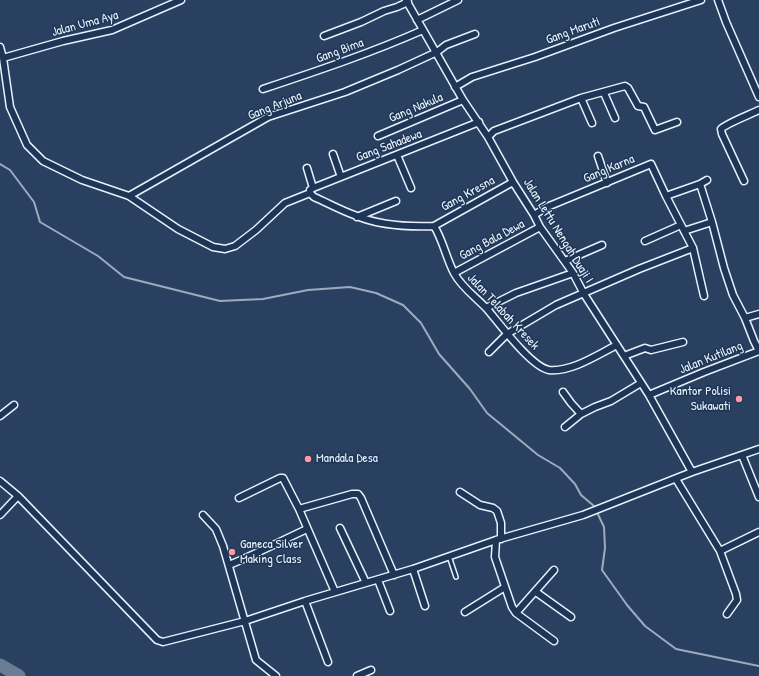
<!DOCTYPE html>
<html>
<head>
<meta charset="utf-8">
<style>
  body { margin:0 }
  canvas { display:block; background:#294061 }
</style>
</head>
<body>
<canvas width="759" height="676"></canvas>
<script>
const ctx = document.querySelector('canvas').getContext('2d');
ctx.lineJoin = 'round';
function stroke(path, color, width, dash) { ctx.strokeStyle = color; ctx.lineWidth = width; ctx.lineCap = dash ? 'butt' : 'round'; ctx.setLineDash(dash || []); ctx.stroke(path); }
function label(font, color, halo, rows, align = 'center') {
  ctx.font = font + ' "Patrick Hand",sans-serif'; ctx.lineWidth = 3; ctx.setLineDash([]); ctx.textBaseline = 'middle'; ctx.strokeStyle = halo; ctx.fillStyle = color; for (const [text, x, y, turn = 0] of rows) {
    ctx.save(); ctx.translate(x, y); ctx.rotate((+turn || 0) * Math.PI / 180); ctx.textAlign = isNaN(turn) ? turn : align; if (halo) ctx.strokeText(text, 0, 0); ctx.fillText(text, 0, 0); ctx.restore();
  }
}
stroke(new Path2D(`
  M0,164L10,170L34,202L40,222L98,256L124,277L220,301L263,299L308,290L350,287L376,293L403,305L421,323L439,354L470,389L487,413L538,455L560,468L575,484L581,495L594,506L604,527L605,548L602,570L627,605L645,626L676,649L759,666`), '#9dabbd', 2);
stroke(new Path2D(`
  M0,665L19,676`), '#6b7c95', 13);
const lane = new Path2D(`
  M449,556L456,577`);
const street = new Path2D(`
  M406,0L463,100L488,137L513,182L534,215L540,227L573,273L584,294L649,395L692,472
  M718,0L726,22L759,97
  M417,20L458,0
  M324,36L361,22L384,11L397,7L408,2
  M0,47L3,58L63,41L112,30L181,0
  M3,58L10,107L27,145L43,161L82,180L129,196L178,229L213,247L225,249L235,246L256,230L285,203L310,193
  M455,87L472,77L535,57L614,28L701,0
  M263,89C317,71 371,53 423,30
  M604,93L615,118
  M581,98L592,123
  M378,136L463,100
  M488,137L494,131L581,98L625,86L628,88L638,106L644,107L655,130L677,122
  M333,154L341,177
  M397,155L411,188
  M598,156L607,183
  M307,168L313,188
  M744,181L722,134L721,129C725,124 751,114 759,110
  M700,184L712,222L724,268L733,295L745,318L754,341L759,351
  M310,193L314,197C328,203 342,211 357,216C381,226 408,227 434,226C443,240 446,258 454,273C462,288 476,297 487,309C499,323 531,367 549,370C572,372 597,355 617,345
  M310,193V190L313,188L479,122
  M129,196L268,117L345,92L398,70L437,52L446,45L475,34
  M666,196L700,184L707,180
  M534,215L547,207L651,164L666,196L693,248L704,296
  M357,217L396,201
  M434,226L513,182
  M684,231L712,222
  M645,241L681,225
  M565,261L602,245
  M454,273L540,227
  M486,308L516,293L573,273
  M745,318L759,314
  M489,352L507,334L556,305L639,269L693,248
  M624,356L645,348L651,350L683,342
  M563,392L571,403L581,414
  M649,395L704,372L759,351
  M0,416L14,405
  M565,427L581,414L595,407L611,401L641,383
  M742,455L759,497
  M676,479L720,551L736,594L737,600L727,614
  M0,481L18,496L157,640L163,642L245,621L305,601L413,569L496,540L583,515L692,472L759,449
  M460,492L480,505L493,508L497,511L501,523V539
  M239,498L280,478H283L299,509L335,592
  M299,509L352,494H358L361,498L394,575
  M0,515L18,496
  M203,515L216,529L223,546L256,660L276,676
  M340,528L366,583
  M496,540L495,557L512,607L516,613L554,570
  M720,551L759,532
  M229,565C256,554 281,541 307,529
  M413,569L425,606
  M378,580L390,611
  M536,592L571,617
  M305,601L328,662
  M465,612L505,587
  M516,613L554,641
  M357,676L371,670`);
stroke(lane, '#e8f1f8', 6);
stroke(street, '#e8f1f8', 9);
stroke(lane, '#1d3557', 3);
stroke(street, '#1d3557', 6);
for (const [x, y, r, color] of [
  [739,399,4,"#ff9aa2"],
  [308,459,4,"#ff9aa2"],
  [232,552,4,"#ff9aa2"]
]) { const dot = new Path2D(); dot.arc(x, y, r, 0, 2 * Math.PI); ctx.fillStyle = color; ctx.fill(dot); stroke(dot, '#1d3557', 1.5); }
label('13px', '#e8f1f8', '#1d3557', [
  ["Jalan Uma Aya",85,24,-15],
  ["Gang Maruti",573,31,-20],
  ["Gang Bima",340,51,-20],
  ["Gang Arjuna",275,106,-22],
  ["Gang Nakula",416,108,-23],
  ["Gang Sahadewa",389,146,-21],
  ["Gang Karna",609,169,-23],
  ["Gang Kresna",468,194,-29],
  ["Jalan Lettu Nengah Duaji I",558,231,58],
  ["Gang Bala Dewa",492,240,-28],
  ["Jalan Telabah Kresek",503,312,47],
  ["Jalan Kutilang",711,358,-22]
]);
label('13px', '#e8f1f8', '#1d3557', [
  ["Kantor Polisi",731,392,"right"],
  ["Sukawati",731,407,"right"],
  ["Mandala Desa",316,459],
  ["Ganeca Silver",240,545],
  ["Making Class",240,560]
], 'left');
</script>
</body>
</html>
